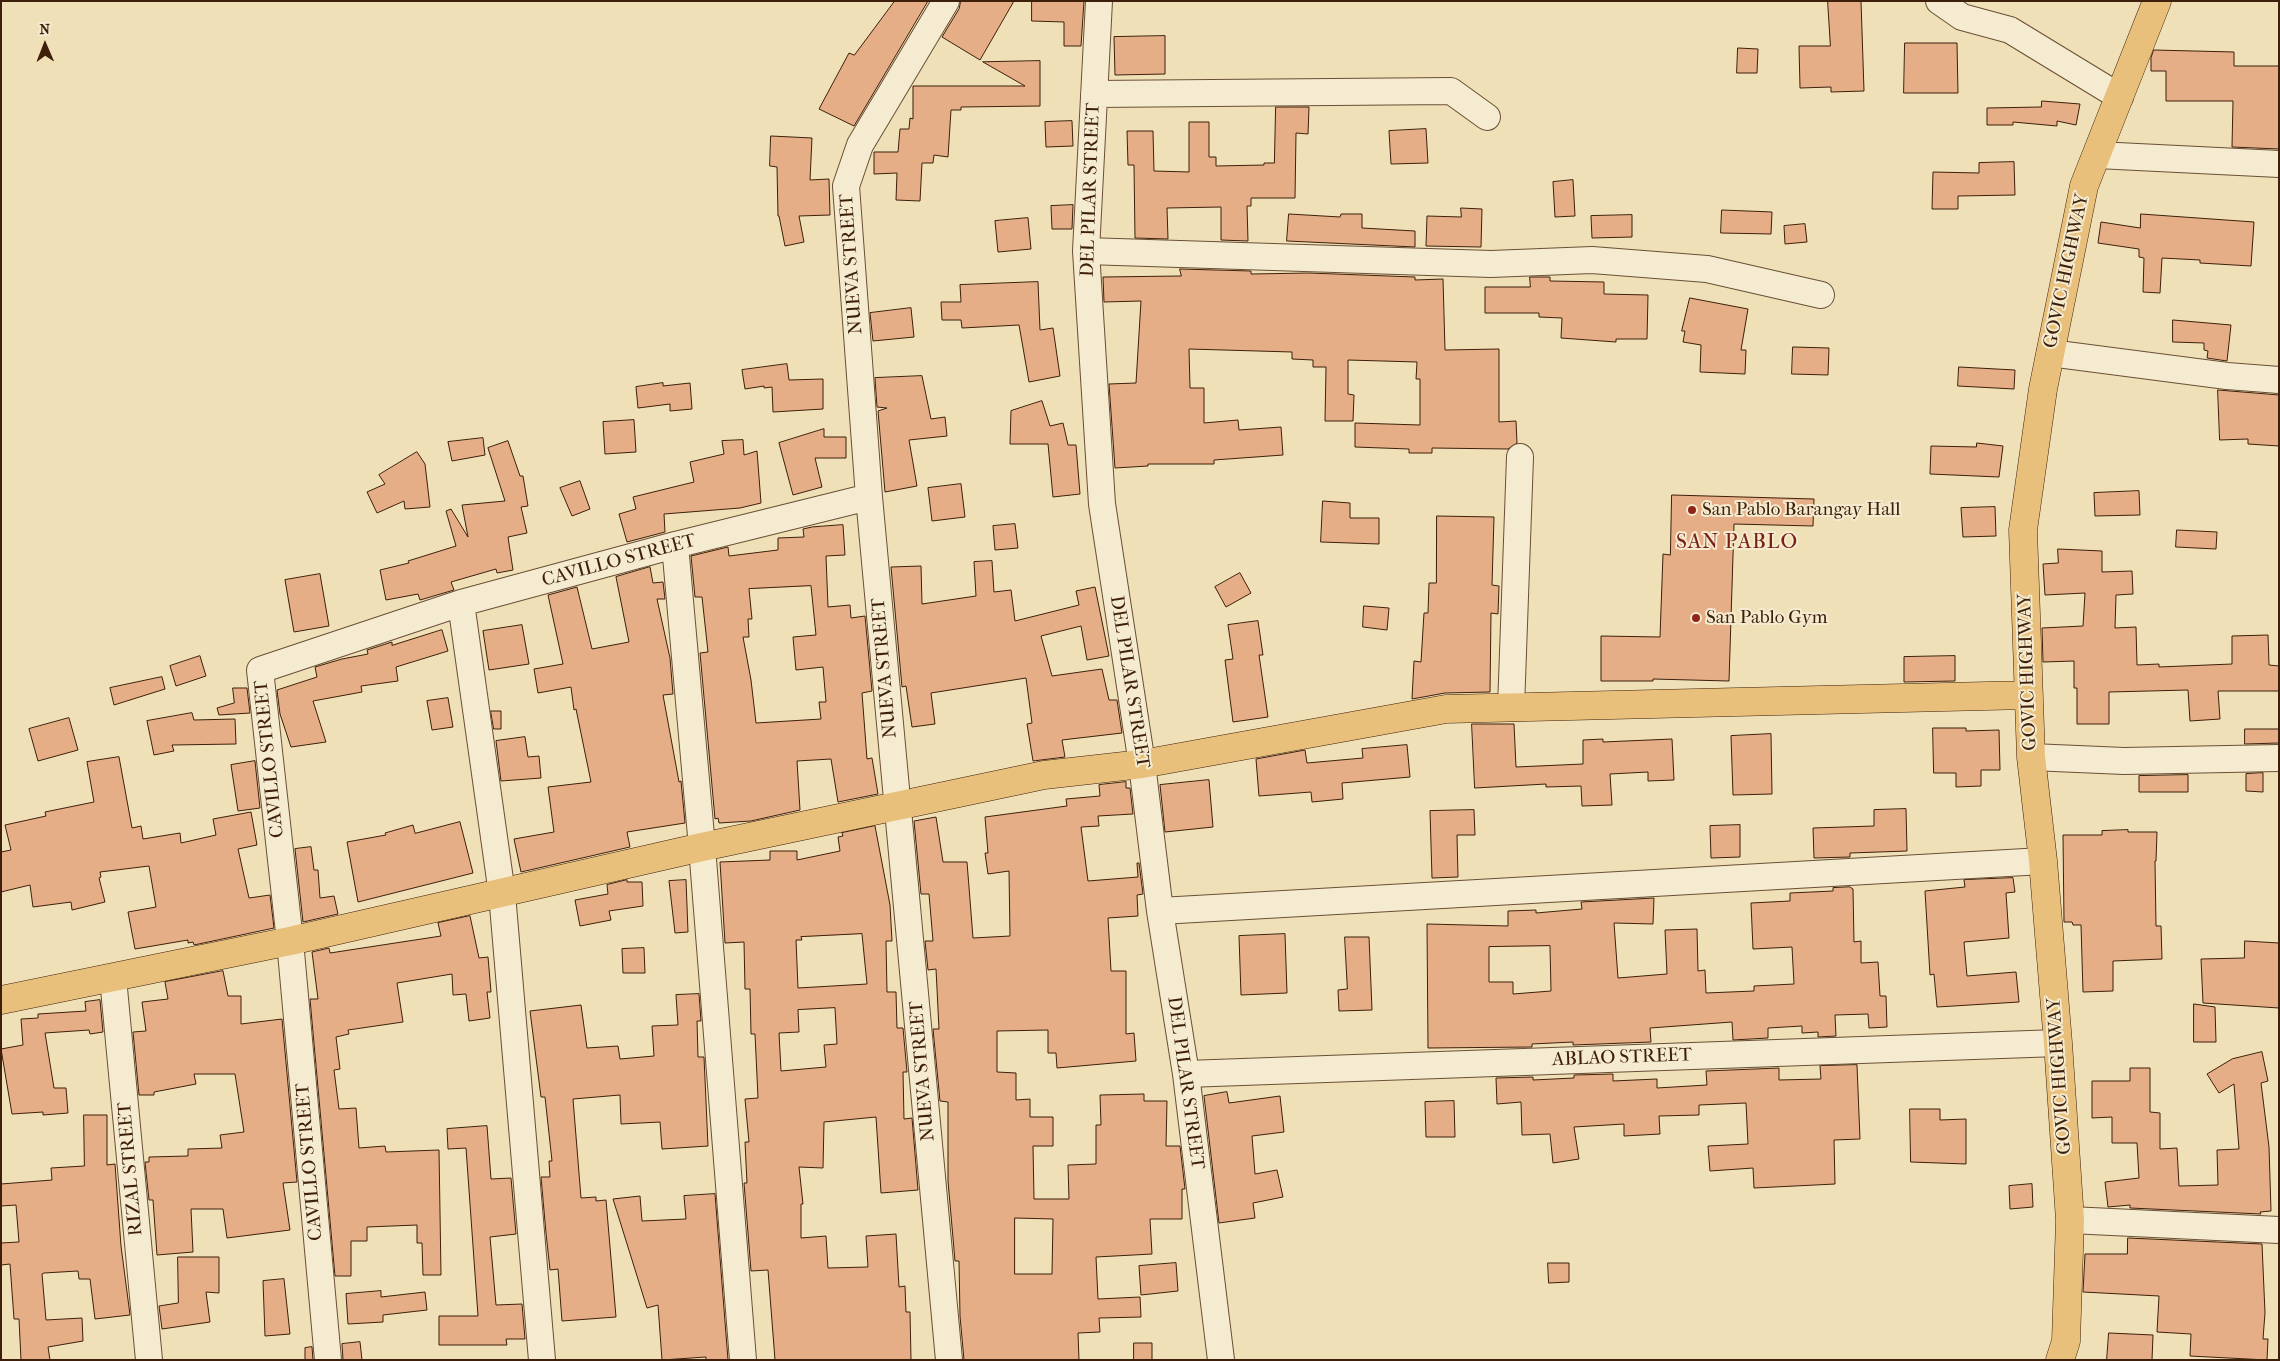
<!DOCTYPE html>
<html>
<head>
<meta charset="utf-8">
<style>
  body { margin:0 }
  #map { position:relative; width:2280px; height:1361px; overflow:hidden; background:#efe0b7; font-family:"IM FELL French Canon",serif }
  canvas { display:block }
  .frame { position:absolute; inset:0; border:2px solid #3d1f0a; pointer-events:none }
  .north { position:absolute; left:20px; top:20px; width:50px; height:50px; -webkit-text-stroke:4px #f5ebd0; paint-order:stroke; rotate:359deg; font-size:14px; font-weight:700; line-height:20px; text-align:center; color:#3d1f0a }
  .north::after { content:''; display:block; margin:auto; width:18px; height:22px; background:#3d1f0a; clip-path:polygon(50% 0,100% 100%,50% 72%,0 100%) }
</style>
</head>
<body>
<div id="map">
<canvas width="2280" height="1361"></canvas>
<div class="frame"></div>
<div class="north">N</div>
</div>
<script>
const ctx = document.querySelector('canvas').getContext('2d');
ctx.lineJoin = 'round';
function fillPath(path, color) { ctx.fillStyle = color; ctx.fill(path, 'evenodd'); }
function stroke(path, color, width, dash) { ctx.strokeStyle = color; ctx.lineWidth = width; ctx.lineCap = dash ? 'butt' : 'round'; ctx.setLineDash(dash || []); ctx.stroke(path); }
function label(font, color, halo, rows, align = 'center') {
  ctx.font = font + ' "IM FELL French Canon",serif'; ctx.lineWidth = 4; ctx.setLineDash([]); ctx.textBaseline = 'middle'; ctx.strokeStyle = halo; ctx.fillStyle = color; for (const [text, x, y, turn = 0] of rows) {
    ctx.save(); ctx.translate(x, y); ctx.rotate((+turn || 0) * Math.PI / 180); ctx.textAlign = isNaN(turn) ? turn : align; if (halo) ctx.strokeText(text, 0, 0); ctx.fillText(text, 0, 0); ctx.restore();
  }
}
const building = new Path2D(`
  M895,1H928L854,126L819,109L849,53L854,55Z
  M961,1H1014L980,60L942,37L959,9Z
  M1032,1H1084L1081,46H1064V22L1032,21Z
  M1828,1H1861L1864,91L1831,92V87L1800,88L1799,46H1830Z
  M1165,36V74L1115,75L1114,37Z
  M1905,43H1957L1958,93H1904Z
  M1738,48L1758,49L1757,73H1737Z
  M2154,50L2234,52V66H2279V149L2232,147L2233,101H2166V71H2151V58Z
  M1040,61V106L961,107V110H951L948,157L934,155L933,163H922L920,201L896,200L897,173L874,174V152H898L900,129H909L910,118L913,119V86H1025L983,62Z
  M2042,101L2080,104L2076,125L2057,121V126L2013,122V125H1987V108L2041,107Z
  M1276,107H1309L1308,134L1296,133L1295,198H1251V206H1247L1248,241L1221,240V207L1167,208L1168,239L1135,238L1134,165H1128L1127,131H1153L1154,171L1189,172V122H1209V157H1216V166L1264,165V163H1274Z
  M1072,121L1073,146L1046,147L1045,122Z
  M1426,129L1428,163L1391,164L1389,131Z
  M771,136L812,138L810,180L829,179L830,215L799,216L804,242L785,246L779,216H778L777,167L770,166Z
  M2014,162L2015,195L1958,196V209H1932L1933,172L1979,173V163Z
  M1573,180L1575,216L1555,217L1553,182Z
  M1073,205L1072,229H1052L1051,206Z
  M1461,208L1482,209L1481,247L1426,246L1427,216L1461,217Z
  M1722,210L1772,212L1771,234L1721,233Z
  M1289,214L1340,217L1341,214H1362V228L1415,231V247L1287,241Z
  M2141,214L2254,222L2251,266L2200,263V260L2162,258L2160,293L2143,292L2144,258L2139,257V249L2098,243L2101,222L2140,228Z
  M1632,215V237L1592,238L1591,216Z
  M1028,218L1031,249L998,252L995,221Z
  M1805,224L1807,242L1785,244L1784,226Z
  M1180,269L1251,271V274L1309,273L1415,277V280L1443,279L1445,350L1499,349V422L1516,421L1517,443L1508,449L1432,448V453H1409V449L1355,447V423L1420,425V379H1416L1417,362L1348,360V394L1354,395L1353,421H1325L1326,367H1313V360L1292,359V352L1189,349L1190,388H1204V423L1238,420L1239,430L1281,427L1283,455L1214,460V464H1148V466L1115,468L1109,384L1136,383L1141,301L1104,302L1103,277L1181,276Z
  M1530,277H1550V281L1604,282V294L1648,295L1647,339H1616V342L1561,338L1562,318L1539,317V313H1485V287H1530Z
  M1038,282L1040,330L1053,328L1060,376L1029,382L1019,325L962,328L961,320H942L941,302H961L960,285Z
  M1690,298L1748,309L1741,350H1746L1745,374L1700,372L1701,345L1683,342L1685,331H1682Z
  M911,308L914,337L873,341L870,313Z
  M2173,320L2231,325L2227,361L2207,358L2208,351L2204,350V343L2173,342Z
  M1793,347L1829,348L1828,375L1792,374Z
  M787,364L789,380L823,379V409L773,412L772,387L764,388V386L745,389L742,370Z
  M1959,367L2015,370L2014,389L1958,386Z
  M922,376L931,419L945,417L947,436L909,440L917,486L885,492L878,411L887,408L877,407L875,378Z
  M663,383V386L690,383L692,409L670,411V404L638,408L636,387Z
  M2218,390L2279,395V446L2248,444V439L2220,440Z
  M1042,401L1050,426L1063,423L1068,445H1076L1080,494L1053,497L1048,444H1010L1011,411Z
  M634,420L636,452L605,454L603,422Z
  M824,429V437H846V458H815L822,487L793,495L779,443Z
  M483,438L485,455L452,461L448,442Z
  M743,440L744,455L757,451L761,503L740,508L664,514L665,532L627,542L619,514L636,509L633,497L694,482L690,462L724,454L722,441Z
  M508,441L520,476H523L528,506L521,507L527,533L508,537L513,570L497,573L496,569L451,582L454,590L420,600L418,594L386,600L380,570L409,563L408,561L456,546L446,511L451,509L468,537L462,505L505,501L488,448Z
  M1977,443L2003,446L1999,477L1930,474L1931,446L1976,447Z
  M417,452L425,464L430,507L405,509L404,501L377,513L367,492L385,484L379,475Z
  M580,481L590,509L572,516L560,488Z
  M961,484L965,517L932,521L928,488Z
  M2139,491L2140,515L2095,516L2094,493Z
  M1672,495L1814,499L1813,526L1734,524L1729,681L1653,679V681H1601V636L1660,637L1663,554L1670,555Z
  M1323,501L1350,503V518H1379V544L1321,542Z
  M1995,507L1996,536L1963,537L1961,508Z
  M1437,516L1494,517L1492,585L1499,586L1498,614L1491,613L1490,692L1445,693L1412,699L1414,661L1421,662L1424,613H1428L1429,583H1436Z
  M1015,524L1018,548L995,550L993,526Z
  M843,525L845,555L826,556L828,607L850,605L851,618L865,616L872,691L862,693L867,759L872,758L878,794L838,802L831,759L797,761L800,810L751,821L719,823L718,818L715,819L700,653L708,652L702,597H695L691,556L728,547L729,556L778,550V538L804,537L803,529L812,527ZM811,586L816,635L793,637L796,670L823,667L826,702H819L821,719L756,723L751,680L743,637H749L748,619H752L749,589Z
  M2177,530L2217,532L2216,549L2176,547Z
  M2058,549L2102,551V572L2132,571L2133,594L2116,595L2115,628L2136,627L2137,665L2159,664V667L2232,664V636L2268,635L2269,665L2279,666V691H2218L2220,719L2190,721L2188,690L2109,692V724H2077V688H2074V661L2043,662L2042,628L2083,626L2085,593L2045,595L2043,564L2058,563Z
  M992,561L994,592L1011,590L1015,621L1079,605L1076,591L1095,587L1109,656L1087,660L1081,626L1041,636L1052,676L1102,669L1109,700H1117L1122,733L1062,740L1065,757L1033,761L1027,724L1032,723L1026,678L931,693L935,724L912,727L906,686L902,687L891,567L921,566L922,604L976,596L974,562Z
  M650,567L653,583L663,582L665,599H657L670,658L673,694L663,695L679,782L681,781L685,823L627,832L630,847L521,872L514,839L554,832L548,787L591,782L576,709L574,710L571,687L538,693L534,669L563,664L548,595L577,587L592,649L629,642L616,577Z
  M1240,573L1251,593L1226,607L1215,587Z
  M320,574L329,626L294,632L285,580Z
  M1364,606L1389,608L1387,630L1363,627Z
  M1258,621L1263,655H1259L1268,717L1233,722L1225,660L1233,659L1228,625Z
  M522,625L529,664L489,670L483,631Z
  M442,630L448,651L396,667L398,681L361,686L362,692L313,701L326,742L291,747L280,714L277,690L317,677L315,667L342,659L368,654L367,650L392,642V645Z
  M200,656L206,676L176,686L170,666Z
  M1955,656V681L1904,682V657Z
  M162,677L165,689L114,705L110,688Z
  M233,688H247L250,713L219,715L217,708L234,703Z
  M448,698L453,727L432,730L427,701Z
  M491,711H501V729H494Z
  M192,713L194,720L235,719L236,744L172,745L174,751L154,755L147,721Z
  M69,718L78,750L38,761L29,729Z
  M1472,724H1514L1516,767L1583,764V740L1603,739V742L1672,739L1674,780L1648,781V772L1610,774L1612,805L1582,806L1581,786L1546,787V784L1475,788Z
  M1933,728H1966V731L1999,730L2000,770H1981V786L1956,787V773H1934Z
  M2245,729H2279V743L2245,744Z
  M1771,734L1772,794L1733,795L1731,736Z
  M525,737L528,757L539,756L541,778L501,781L496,741Z
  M1407,745L1410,777L1342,783L1343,799L1312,802L1311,792L1259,796L1256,759L1305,750L1307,763L1363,758L1362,749Z
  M119,757L132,828L141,826L143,839L180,833L181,843L216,835L213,819L251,812L257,845L238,849L249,898L270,895L274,928L194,945L193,942L188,943V940L135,949L128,912L156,907L149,866L100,872L101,877L99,878L105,902L72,910L71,902L33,907L30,885L1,892V852L11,850L5,825L46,816L45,812L94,802L87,762Z
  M255,761L260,808L238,811L231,765Z
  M2263,773V792L2246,791V774Z
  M2188,775V792H2139V776Z
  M1209,780L1213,827L1165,832L1160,785Z
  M1126,782V788H1130L1133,814L1098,816L1099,826L1081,827L1088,881L1138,877L1137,863H1139L1143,894L1137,895L1138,916L1108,918L1111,971H1126V1034L1134,1033L1136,1061L1057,1068L1056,1053H1048V1030L997,1031V1072L1016,1073V1100L1030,1099V1117H1053V1146H1033L1034,1199H1069L1068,1165L1096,1164V1125H1101L1100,1095L1144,1094V1101H1167L1166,1146H1180L1185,1189H1182V1219H1150L1152,1254L1096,1257L1098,1299L1140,1297L1141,1317L1099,1318L1100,1332L1078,1333L1079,1360H964L960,1316L959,1261H955L948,1181V1102L940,1101L933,1029H939L936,969L928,970L925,941H933L929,894H921L914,821L936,817L943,862H967L973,938L1010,936L1009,871L988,874L985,853H988L985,817L1067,806L1066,799L1100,796L1099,785ZM1015,1218L1053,1219L1052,1274H1015Z
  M1906,809L1907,851L1850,853V857L1814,858L1813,828L1874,826V810Z
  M1474,810L1475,835H1457L1458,877L1432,878L1430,811Z
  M460,822L473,873L358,902L347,842L386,835L385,833L413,825L415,833Z
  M1740,825V857L1711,858L1710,826Z
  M875,826L890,905L892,941H886L887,992H896L897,1028H903L907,1072H903L904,1119L912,1118L918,1190L881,1193L876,1117L824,1122L823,1168L799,1167L803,1204H801V1238L826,1236L828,1268L868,1267L866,1236L896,1234L899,1287L905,1286L906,1312H910L911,1360H775L768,1270L751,1271L744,1183H747L745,1142H749L745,1099L758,1098L755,1034H751L750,989H745L744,942L725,943L720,862L770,860V851H797V860L840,851L838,837L843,836L842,833ZM862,934L867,984L798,988L796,940H802L801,937ZM835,1008L837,1044L824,1045L826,1067L781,1071L779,1033L799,1032L798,1010Z
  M2128,830V832H2157L2156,861H2155L2156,926H2161L2162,959L2113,961V991L2083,992L2081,925H2073L2072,922H2064L2063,835H2102V831Z
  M311,847L314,870H318L320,898L334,896L338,914L303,922L295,849Z
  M2013,878L2015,892L2006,893L2009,938L1964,942L1967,976L2016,972L2019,1002L1937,1007L1934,974L1930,975L1925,891L1965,887L1964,880Z
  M627,880V882H642L643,906L609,911L611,920L580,926L575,900L608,894L607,885Z
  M686,880L688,932L675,933L669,881Z
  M1850,887L1853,889L1854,942L1861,941V963L1878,962L1880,996H1886L1887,1027L1869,1028L1868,1014L1835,1015L1836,1036L1818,1037V1032L1802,1033V1026L1768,1028V1038L1733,1040L1732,1022L1650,1028L1651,1042L1573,1045V1042L1532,1044V1047L1428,1048L1427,924L1508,926V911L1536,910V913L1582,909L1581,902L1654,898L1653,924L1614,923L1618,978L1667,974L1665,930L1697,929L1698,971L1705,970L1706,993L1754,991V986L1794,984L1792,947L1753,949L1751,903L1790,901V893L1833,891V888ZM1550,946L1551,991L1513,994V982H1489V947Z
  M470,916L479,958L488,957L491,992H487L490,1018L469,1021L466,994L453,995L452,974L397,983L403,1022L348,1030L349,1034L336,1037L340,1069L334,1070L339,1109L356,1108L359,1148L385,1146L386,1152L439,1150L441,1275H423L422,1243H417V1225L367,1227V1241H351V1276H335L310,999H318L312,952L329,948L330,953L441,936L438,923Z
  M1285,934L1287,993L1241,995L1239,936Z
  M1345,937H1369L1372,1010L1339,1011L1338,990L1347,989Z
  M2245,941L2279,943V1008L2203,1003L2201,959L2244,958Z
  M644,948L645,973H623L622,949Z
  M223,971L228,996H241V1024L282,1019L297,1182L283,1183L290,1230L227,1238L223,1209H191L193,1252L157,1255L153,1200H149L145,1162H149V1157L188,1156V1149L222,1148L220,1135L244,1132L235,1074H194L196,1084L154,1092V1095H139L133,1032L146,1031L142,1002L168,999L165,982Z
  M699,994L701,1021H697L698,1057H704L708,1146L662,1149L660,1122L621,1124L620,1095L573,1099L581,1198L596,1197V1201L606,1200L616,1317L562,1321L558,1269L550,1270L546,1233L541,1177H550L549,1161H552L545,1097H541L530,1011L581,1005L587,1048L618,1046L620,1059L654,1056L652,1026L678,1025L676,995Z
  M100,1000L103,1032L90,1034L89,1030L45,1033L54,1088H66L68,1113L43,1115V1112L12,1114L1,1049L23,1045L21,1019L38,1018V1014L86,1011L85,1002Z
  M2194,1004L2215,1007L2216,1042H2194Z
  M2262,1052L2268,1081L2261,1083L2269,1147L2271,1211L2260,1212L2261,1214L2130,1208V1205L2108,1207L2105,1182L2139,1178L2137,1143H2112V1117L2092,1118V1081H2130V1068H2150V1112L2160,1113V1149L2177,1148L2179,1186L2218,1185L2217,1150L2239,1149L2234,1084L2219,1093L2207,1074L2232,1059Z
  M1857,1065L1860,1139L1834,1140L1835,1184L1754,1188L1753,1168L1710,1171L1708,1146L1748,1144L1746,1103L1699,1105V1115L1659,1116L1660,1134L1624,1136V1124L1574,1127L1579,1159L1553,1163L1550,1134L1522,1135L1521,1102L1497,1104L1496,1078L1533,1077V1080L1574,1078V1075L1613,1074V1081L1657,1079V1088L1707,1085L1706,1071L1779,1068V1080L1821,1079L1820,1066Z
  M1227,1092L1229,1103L1280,1096L1284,1132L1252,1136L1255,1174L1277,1170L1283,1197L1253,1203L1255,1218L1219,1223L1204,1096Z
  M1454,1101L1455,1137H1426L1425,1102Z
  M1910,1109H1940V1120L1966,1119V1164L1911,1162Z
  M84,1115H107V1165L115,1164L121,1246L130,1315L95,1319L90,1279H79L78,1271L44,1273L42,1274L46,1320L82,1318L83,1341L48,1347L50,1360H21L19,1319H14L10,1264L1,1265V1243L19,1242L16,1205L1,1206V1184L52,1180L51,1168L84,1166Z
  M487,1126L491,1179L511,1178L516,1234L490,1237L496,1305L522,1304L525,1339H506L507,1345H439V1316H478L466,1148L448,1149L447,1129Z
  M2032,1184L2033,1207L2010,1209L2009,1186Z
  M715,1194L728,1360H706V1357L662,1360L658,1305L647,1308L613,1199L640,1196L642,1221L686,1219L684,1196Z
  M2128,1238L2262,1244L2265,1313L2263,1339H2268L2267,1360L2190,1356L2191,1334L2157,1332L2159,1296L2083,1292L2085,1254H2127Z
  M178,1257H219V1293L206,1292L210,1322L162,1329L159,1306L178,1303Z
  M1176,1263L1178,1291L1141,1295L1139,1266Z
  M1548,1263H1569V1282L1549,1283Z
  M284,1279L290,1334L265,1336L263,1281Z
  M381,1291V1297L425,1292L427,1310L383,1315V1322L348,1324L346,1294Z
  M2109,1333L2153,1335L2152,1360H2107Z
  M360,1342L362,1360H343L342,1344Z
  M1134,1343H1152V1360H1134Z
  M312,1347L313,1360H305V1348Z`);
fillPath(building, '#e6ae87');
stroke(building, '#3d1f0a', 1);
const minor = new Path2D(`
  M946,1L860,145L846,186L869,497L949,1360
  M1099,1L1086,251L1102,504L1142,764L1160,911L1186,1074L1221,1360
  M1939,1L1962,17L2010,30L2120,97
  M1094,94L1451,91L1487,117
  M2097,155L2279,164
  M1086,251L1491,264L1592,260L1707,269L1821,295
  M2050,353L2227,376L2279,380
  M675,545L702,847L743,1360
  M461,603L502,894L542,1360
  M1511,708L1520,457
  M2031,757L2124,761L2279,758
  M1160,911L2043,861
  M113,978L149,1360
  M1186,1074L2058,1043
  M2070,1220L2279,1230
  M328,1360L290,941L260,670L461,603L675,545L869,497`);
const major = new Path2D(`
  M1,1000L290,941L702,847L1044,775L1142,764L1446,709L2028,695
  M2060,1360L2066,1341L2070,1220L2058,1043L2043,861L2031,757L2023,530L2043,389L2084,186L2157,1`);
stroke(minor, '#6a4f35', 28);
stroke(major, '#3d1f0a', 29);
stroke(minor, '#f5ebd0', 26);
stroke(major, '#e8c07c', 28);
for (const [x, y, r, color] of [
  [1692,510,5,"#8f2418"],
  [1696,618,5,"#8f2418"]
]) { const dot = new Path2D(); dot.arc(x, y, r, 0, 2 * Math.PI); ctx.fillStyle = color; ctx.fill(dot); stroke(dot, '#f5ebd0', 2); }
label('19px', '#3d1f0a', '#f5ebd0', [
  ["DEL PILAR STREET",1091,190,-88],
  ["NUEVA STREET",852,264,-94],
  ["GOVIC HIGHWAY",2067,271,-78],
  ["CAVILLO STREET",619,561,-15],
  ["NUEVA STREET",885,668,-95],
  ["GOVIC HIGHWAY",2028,672,-92],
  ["DEL PILAR STREET",1129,682,81],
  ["CAVILLO STREET",270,759,-96],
  ["ABLAO STREET",1622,1058,-2],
  ["NUEVA STREET",923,1071,-95],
  ["GOVIC HIGHWAY",2060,1076,-94],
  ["DEL PILAR STREET",1185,1083,82],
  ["CAVILLO STREET",310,1162,-95],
  ["RIZAL STREET",131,1169,-95]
]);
label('19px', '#3d1f0a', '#f5ebd0', [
  ["San Pablo Barangay Hall",1702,510],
  ["San Pablo Gym",1706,618]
], 'left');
ctx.letterSpacing = '1px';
label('21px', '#7a1f14', '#f5ebd0', [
  ["SAN PABLO",1737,543]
]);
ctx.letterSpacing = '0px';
</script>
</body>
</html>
